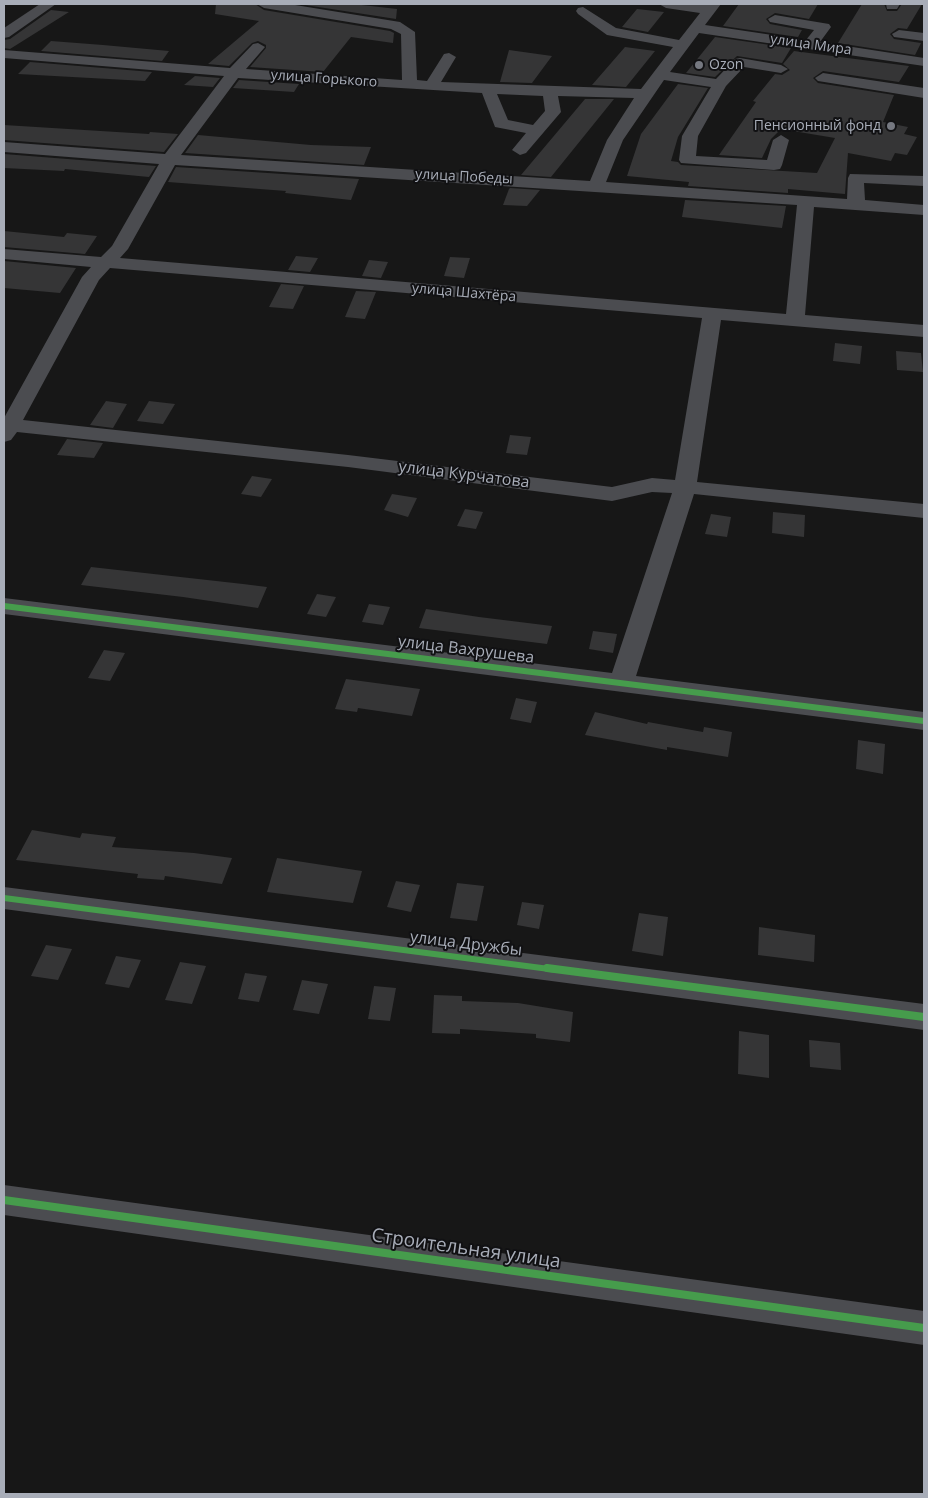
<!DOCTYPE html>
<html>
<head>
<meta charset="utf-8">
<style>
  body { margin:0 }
  #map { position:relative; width:928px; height:1498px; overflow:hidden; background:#171717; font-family:"Open Sans",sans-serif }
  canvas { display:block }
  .frame { position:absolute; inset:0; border:5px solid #a8adb8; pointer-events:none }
</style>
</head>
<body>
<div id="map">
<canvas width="928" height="1498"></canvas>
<div class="frame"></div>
</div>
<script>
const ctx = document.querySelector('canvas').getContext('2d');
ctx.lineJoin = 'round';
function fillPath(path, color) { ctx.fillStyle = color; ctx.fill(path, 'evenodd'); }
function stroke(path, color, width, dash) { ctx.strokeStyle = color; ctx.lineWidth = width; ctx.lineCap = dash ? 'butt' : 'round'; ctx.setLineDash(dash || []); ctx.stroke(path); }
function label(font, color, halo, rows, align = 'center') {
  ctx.font = font + ' "Open Sans",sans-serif'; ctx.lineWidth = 4; ctx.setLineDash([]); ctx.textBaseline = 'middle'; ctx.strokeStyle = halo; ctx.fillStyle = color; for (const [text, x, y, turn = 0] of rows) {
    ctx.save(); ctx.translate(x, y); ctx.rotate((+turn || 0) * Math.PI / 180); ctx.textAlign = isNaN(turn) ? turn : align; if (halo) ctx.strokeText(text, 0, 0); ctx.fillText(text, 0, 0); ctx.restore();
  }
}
fillPath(new Path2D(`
  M216,4H255L264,10L390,31L394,33L393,43L351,37L323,72L250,67L266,48V45L258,41L252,43L229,66L208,64L259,21L215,14Z
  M299,4H353L397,9L396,19Z
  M739,4H818L809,19L775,13L766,19L770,24L802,30L798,37L723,26Z
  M862,4H884L887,11H897L902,4H922L907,29L898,28L890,34L894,39L921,43L915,55L838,43Z
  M637,9L664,12L648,32L622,27Z
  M51,10L69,12L10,49L4,48V40L10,39Z
  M715,37L791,48L782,63L737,56L715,77L686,73Z
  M51,41L103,45L169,51L162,61L41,51Z
  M625,47L655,51L626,87L592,85Z
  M509,50L552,56L532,83L500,82Z
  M794,51L909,66L899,82L823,71L813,78L818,83L894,95L883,122L908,127L904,134L917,137L907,155L895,153L891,161L848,153L845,194L788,189V193L688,186L689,182L627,176L641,134L678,84L708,88L678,137L671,161L678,162L681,165L817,173L835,138L781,129L771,139L762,158L719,155L756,102L753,101L775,74L782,75L790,70L783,64Z
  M30,62L152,72L145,81L18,74Z
  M195,76L220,78L213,87L184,85Z
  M239,80L299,84L294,92L233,88Z
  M585,99H614L551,177L521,175Z
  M4,125L149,134L150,132L178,134L164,152L4,140Z
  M198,135L311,145L371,147L364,165L185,153Z
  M4,154L156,166L149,177L65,169L64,171L4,168Z
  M176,167L359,179L351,200L285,193L286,191L168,182Z
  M509,189L510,188L540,190L527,206L503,205Z
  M685,200L786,206L782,228L682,217Z
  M4,231L64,237L67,233L97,236L85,254L4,247Z
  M296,256L318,258L310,272L288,270Z
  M450,257L470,258L464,278L444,276Z
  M369,260L388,262L381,278L362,276Z
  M4,261L76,268L60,293L4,288Z
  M281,284L304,286L293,309L269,307Z
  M356,291L376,292L365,319L345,317Z
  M835,343L862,346L860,364L833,361Z
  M896,351L921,353L923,372L897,370Z
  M106,401L127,404L113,428L90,425Z
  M149,401L175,404L163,424L137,421Z
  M510,435L531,437L527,455L506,453Z
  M67,439L103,443L94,458L57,455Z
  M252,476L272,479L261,497L241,494Z
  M392,494L417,498L408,517L384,510Z
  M465,509L483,512L476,529L457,526Z
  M773,512L805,515L804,537L772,533Z
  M711,514L731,517L727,537L705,534Z
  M91,567L243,584L267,587L258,608L183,597L81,585Z
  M317,594L336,597L326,617L307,614Z
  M369,604L390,607L383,625L362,622Z
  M426,609L479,617L552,626L547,644L419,628Z
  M593,631L617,634L613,653L589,649Z
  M104,650L125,653L110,681L88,678Z
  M346,679L420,689L412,716L358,708L357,712L335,709Z
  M516,698L537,702L531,723L510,719Z
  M595,712L647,724L648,722L703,732L704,727L732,732L728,757L667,747V750L585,735Z
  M858,740L885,744L883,774L856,769Z
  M32,830L80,838L82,833L116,837L112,847L194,853L232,858L222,884L165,876L164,880L137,878L138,874L16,860Z
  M277,858L362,871L353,903L267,892Z
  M396,881L420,885L411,912L387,907Z
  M457,883L484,886L477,921L450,918Z
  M522,902L544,905L539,929L517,925Z
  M639,913L668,917L663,956L632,951Z
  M759,927L815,935L814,962L758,955Z
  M46,945L72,949L58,980L31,976Z
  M116,956L141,960L129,988L105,984Z
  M180,962L206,966L192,1004L165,1000Z
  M245,973L267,976L259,1002L238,999Z
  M302,980L328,984L319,1014L293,1010Z
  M374,986L396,988L390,1021L368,1019Z
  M434,995L462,996V1001L518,1003L573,1012L570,1042L536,1038V1034L460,1029V1034L432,1033Z
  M739,1031L769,1035V1078L738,1074Z
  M809,1040L840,1043L841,1070L810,1067Z`), '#353536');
fillPath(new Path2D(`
  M40,4H56L9,37L4,38V28Z
  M257,4H289L400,22L415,32L417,80L427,81L444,54L449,53L456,57L441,82L641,89L673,47L607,35L578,14L576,11L578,8L583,7L616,28L679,40L700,13L666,8L659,4H721L705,25L806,40L814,30L770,22L768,19L775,15L829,24L831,27L820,42L924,58V66L699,33L670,72L716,79L735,59L740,58L781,65L788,69L781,73L744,67L726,86L698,136L696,156L767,160L773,140L781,135L789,140L782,165L780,169L774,170L681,163L679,160L682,136L711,87L664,80L623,140L606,182L847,199L848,178L850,174L924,176V186L864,183L865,200L924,205V215L814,207L805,315L924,325V337L721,320L697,482L924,504V518L694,494L636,676L924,712V730L4,614V598L612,673L672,493L652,492L612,501L348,467L17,432L11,440L4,442V418L82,277L91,267L4,259V249L101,257L112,246L159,164L4,152V142L165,154L224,76L4,58V50L230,68L253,44L258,43L265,47L246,69L402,80L401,34L391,29L264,8ZM238,78L482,93L495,127L526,133L512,150L520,155L526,153L561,112L558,96L634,98L607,140L590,181L181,155ZM497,94L543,96L545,111L533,125L508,120ZM175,165L797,205L786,314L120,258L128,249ZM110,268L702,318L675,480L652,478L612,487L348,455L23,420L99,280Z
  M886,4H900L897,9H887Z
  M899,30L924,33V41L894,37L892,34Z
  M823,73L924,88V98L818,81L815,78Z
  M4,887L924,1004V1030L4,909Z
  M4,1185L924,1311V1345L4,1215Z`), '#4b4c50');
stroke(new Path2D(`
  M4,606L924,721
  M4,898L557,970`), '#469c4c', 6);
stroke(new Path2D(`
  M547,968L924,1017
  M4,1200L924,1328`), '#469c4c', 8);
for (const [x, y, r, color] of [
  [699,65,5,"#757880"],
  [891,126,5,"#757880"]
]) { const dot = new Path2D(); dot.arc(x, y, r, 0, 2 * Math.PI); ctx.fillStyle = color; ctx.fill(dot); stroke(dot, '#111113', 2); }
label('14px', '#a8adb8', '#111113', [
  ["улица Мира",811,45,8],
  ["улица Горького",324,79,4],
  ["улица Победы",464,177,3],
  ["улица Шахтёра",464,293,5]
]);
label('14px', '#a8adb8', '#111113', [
  ["Ozon",709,65],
  ["Пенсионный фонд",881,126,"right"]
], 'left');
label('16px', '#a8adb8', '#111113', [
  ["улица Курчатова",464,475,7],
  ["улица Вахрушева",466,650,7],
  ["улица Дружбы",466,944,7]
]);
label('19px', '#a8adb8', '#111113', [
  ["Строительная улица",466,1249,8]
]);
</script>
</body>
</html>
